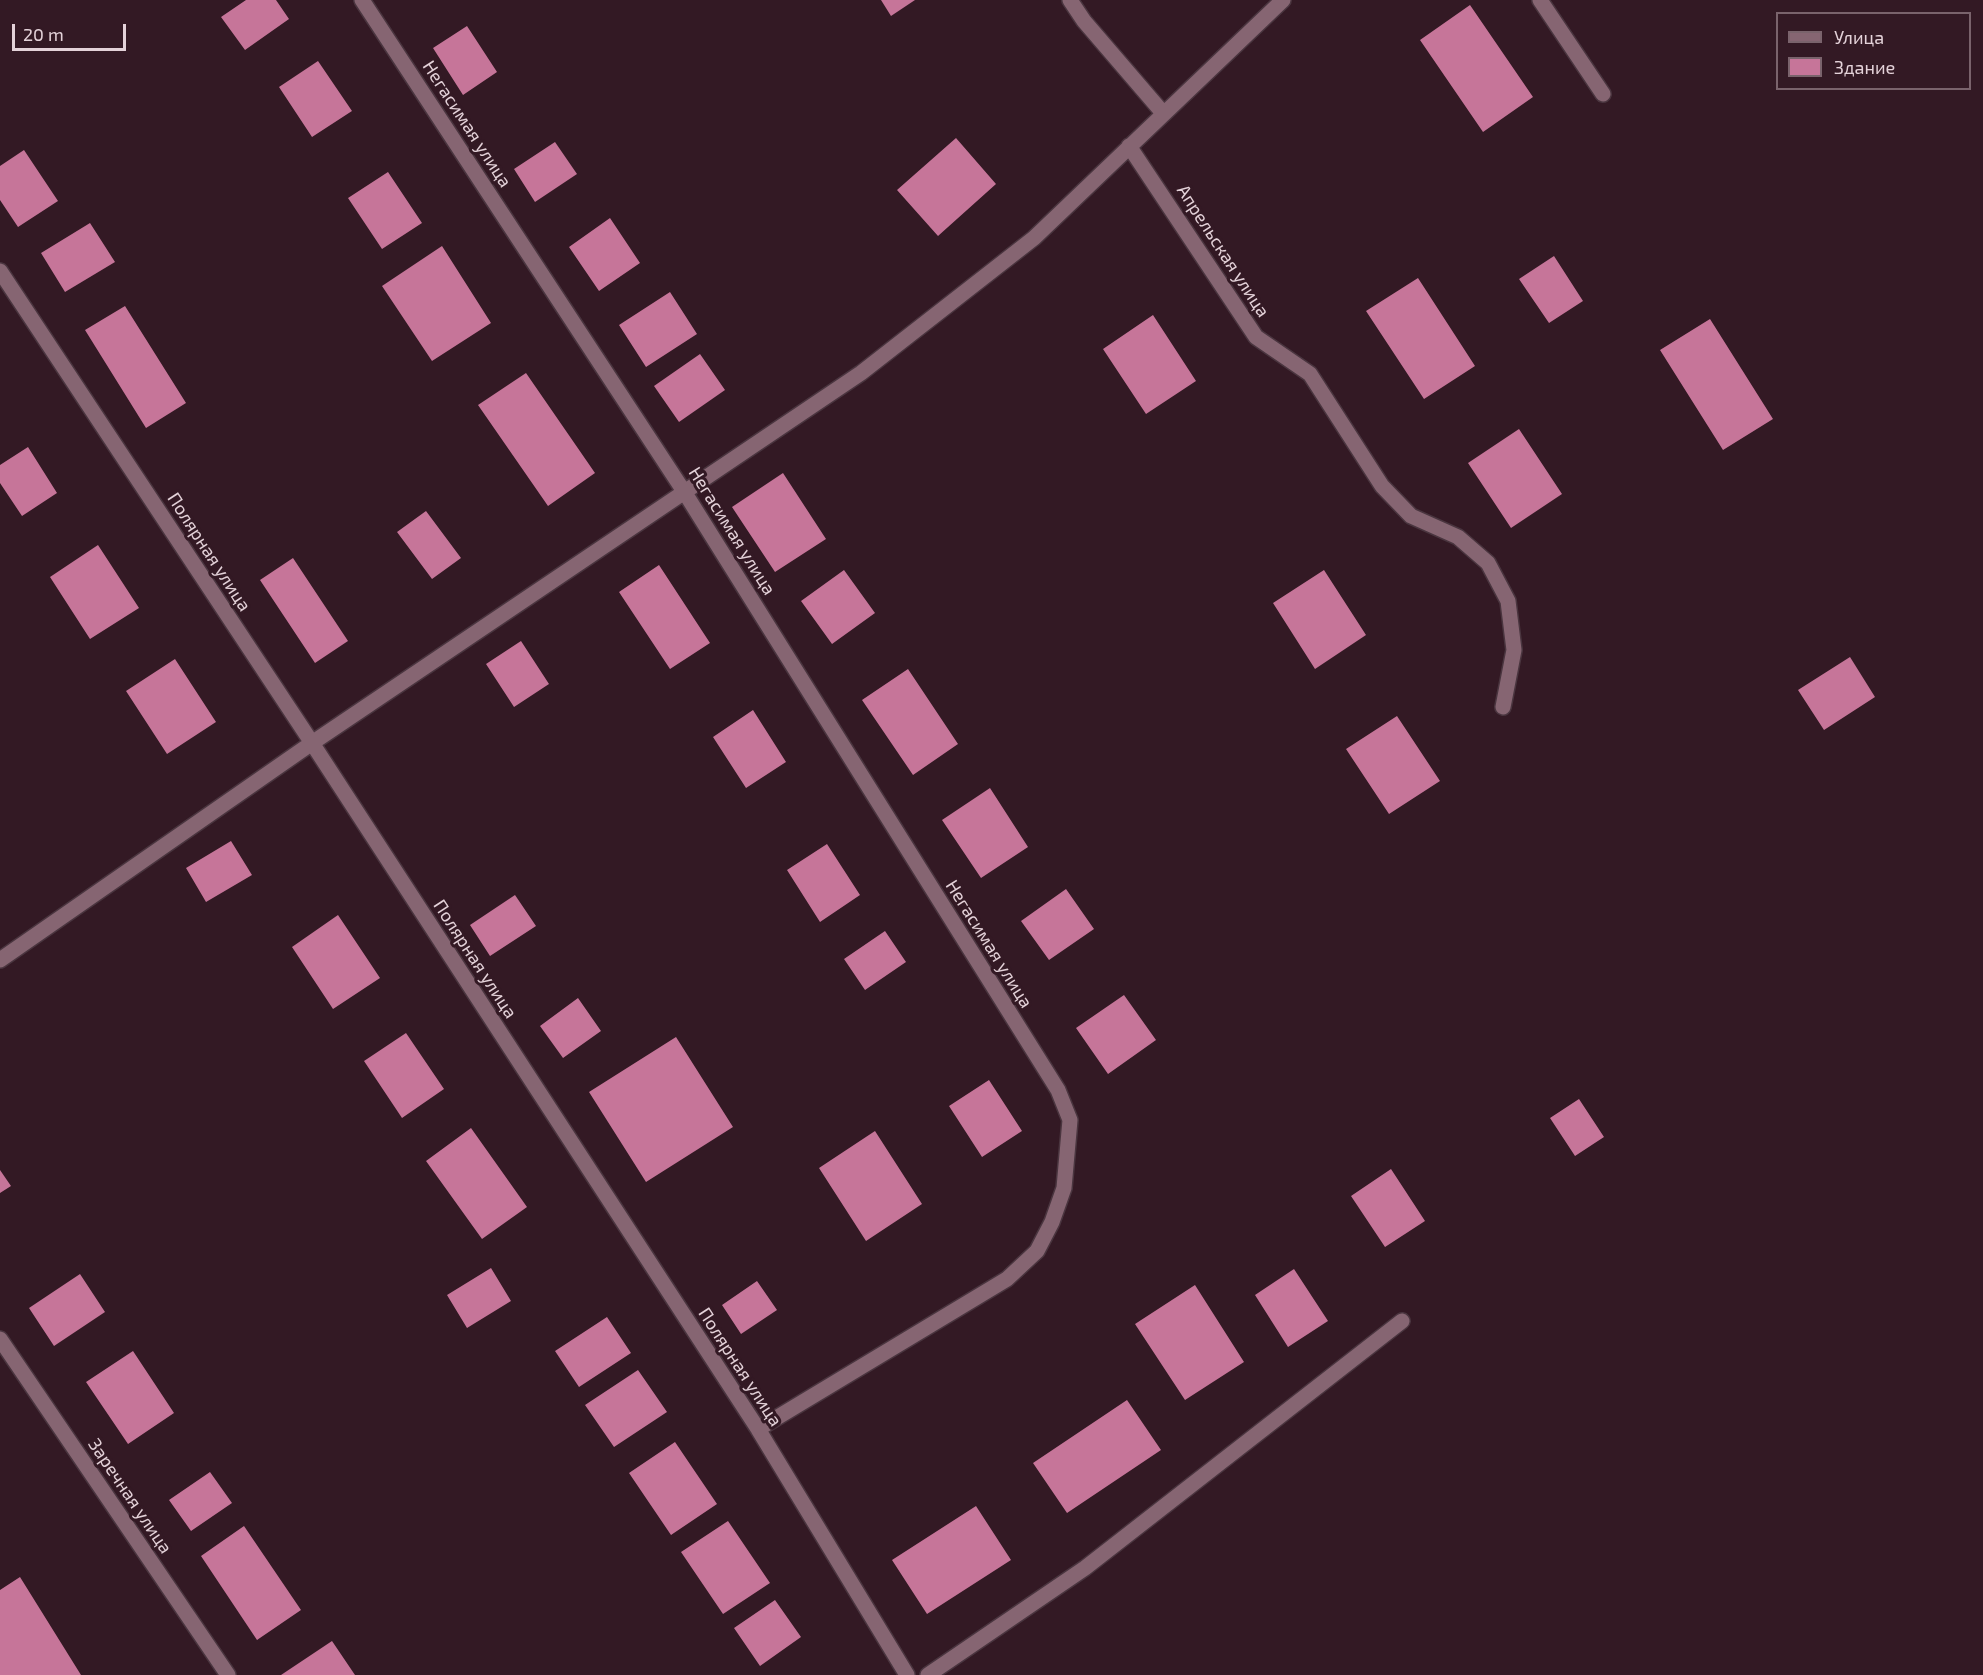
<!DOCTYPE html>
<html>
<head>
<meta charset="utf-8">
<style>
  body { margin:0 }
  #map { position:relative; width:1983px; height:1675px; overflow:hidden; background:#331924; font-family:"Exo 2",sans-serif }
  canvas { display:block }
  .legend { position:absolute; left:1776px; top:12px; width:195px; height:78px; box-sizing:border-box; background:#331924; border:2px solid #7a636c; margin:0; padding:8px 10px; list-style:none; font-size:18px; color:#e4d2d9 }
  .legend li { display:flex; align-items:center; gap:12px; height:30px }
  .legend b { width:30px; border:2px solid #7a636c }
  .scale { position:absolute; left:12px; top:24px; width:114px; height:27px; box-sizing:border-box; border:3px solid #e4d2d9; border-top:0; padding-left:8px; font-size:18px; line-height:21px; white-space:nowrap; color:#e4d2d9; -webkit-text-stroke:4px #331924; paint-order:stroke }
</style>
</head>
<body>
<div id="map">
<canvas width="1983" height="1675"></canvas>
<ul class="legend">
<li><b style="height:8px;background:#866572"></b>Улица</li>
<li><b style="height:16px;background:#c67599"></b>Здание</li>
</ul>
<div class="scale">20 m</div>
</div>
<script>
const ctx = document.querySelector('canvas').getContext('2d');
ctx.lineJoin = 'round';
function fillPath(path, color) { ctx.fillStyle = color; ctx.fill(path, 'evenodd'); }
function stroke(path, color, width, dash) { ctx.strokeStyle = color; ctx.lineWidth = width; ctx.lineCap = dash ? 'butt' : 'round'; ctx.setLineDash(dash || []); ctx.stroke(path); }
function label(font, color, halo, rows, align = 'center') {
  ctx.font = font + ' "Exo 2",sans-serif'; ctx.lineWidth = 6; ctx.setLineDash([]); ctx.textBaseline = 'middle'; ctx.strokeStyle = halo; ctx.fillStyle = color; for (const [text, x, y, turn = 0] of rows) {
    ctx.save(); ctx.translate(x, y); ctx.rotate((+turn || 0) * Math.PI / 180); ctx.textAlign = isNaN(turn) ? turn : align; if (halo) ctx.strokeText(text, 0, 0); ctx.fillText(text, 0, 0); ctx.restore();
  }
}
fillPath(new Path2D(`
  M246,0H276L289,19L245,50L221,17Z
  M881,0H915L891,16Z
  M1470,5L1533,97L1483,132L1420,40Z
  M467,26L497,72L463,95L433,48Z
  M318,61L352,111L312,137L279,87Z
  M956,138L996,184L938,236L897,190Z
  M555,142L577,174L535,202L514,169Z
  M24,150L58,201L18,227L0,200V166Z
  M388,172L422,223L382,249L348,198Z
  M610,218L640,263L599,291L569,247Z
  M90,223L115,262L65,292L41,253Z
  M442,246L491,323L432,361L382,286Z
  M1554,256L1583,301L1549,323L1519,279Z
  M1418,278L1475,366L1424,399L1366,311Z
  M670,292L697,334L646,367L619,325Z
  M125,306L186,403L146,428L85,330Z
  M1153,315L1196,381L1146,414L1103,349Z
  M1710,319L1773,419L1723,450L1660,350Z
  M700,354L725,390L679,422L654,386Z
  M526,373L595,473L548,506L478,405Z
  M1519,429L1562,494L1511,528L1468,463Z
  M28,447L57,493L22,516L0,483V465Z
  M783,473L826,539L775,572L732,507Z
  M426,511L461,558L432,579L397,532Z
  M98,545L139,608L90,639L50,577Z
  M293,558L348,641L315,663L260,580Z
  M659,565L710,643L670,669L619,592Z
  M844,570L875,613L832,644L801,601Z
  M1324,570L1366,635L1315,669L1273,603Z
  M521,641L549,684L514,707L486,664Z
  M1850,657L1875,697L1824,730L1798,690Z
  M175,659L216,722L167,754L126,691Z
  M908,669L958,744L913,775L862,700Z
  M753,710L786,762L746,788L713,737Z
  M1397,716L1440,781L1389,814L1346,749Z
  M990,788L1028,847L981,878L942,820Z
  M231,841L252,875L206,902L186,868Z
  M827,844L860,895L820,922L787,870Z
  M1066,889L1094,929L1049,960L1021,921Z
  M515,895L536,926L490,956L470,925Z
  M338,915L380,978L333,1009L292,947Z
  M885,931L906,962L865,990L844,959Z
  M1124,995L1156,1040L1108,1074L1076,1028Z
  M578,998L601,1031L563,1058L540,1026Z
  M406,1033L444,1089L402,1118L364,1061Z
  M676,1037L733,1127L646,1182L589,1092Z
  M989,1080L1022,1131L982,1157L949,1106Z
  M1579,1099L1604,1137L1575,1156L1550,1118Z
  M471,1128L527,1207L482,1239L426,1161Z
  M875,1131L922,1204L866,1241L819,1168Z
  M1391,1169L1425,1221L1385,1247L1351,1196Z
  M0,1170L11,1186L0,1193Z
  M491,1268L511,1301L467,1328L447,1295Z
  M1294,1269L1328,1321L1288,1347L1255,1295Z
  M80,1274L105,1312L54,1346L29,1308Z
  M757,1281L777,1310L741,1334L722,1305Z
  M1195,1285L1244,1362L1185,1400L1135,1324Z
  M607,1317L631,1353L579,1387L555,1351Z
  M133,1351L174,1413L128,1444L86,1382Z
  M638,1370L667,1412L614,1447L585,1405Z
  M1127,1400L1161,1450L1067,1513L1033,1463Z
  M675,1442L717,1504L671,1535L629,1473Z
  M210,1472L232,1503L191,1531L169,1500Z
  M976,1506L1011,1560L927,1614L892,1560Z
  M728,1521L770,1583L723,1614L681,1552Z
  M244,1526L301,1610L257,1640L201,1556Z
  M20,1577L81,1675H0V1590Z
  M775,1600L801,1637L760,1666L734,1628Z
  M332,1641L355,1675H281Z`), '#c67599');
const minor = new Path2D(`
  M362,0L685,493L1058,1090L1070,1120L1064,1188L1052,1222L1037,1251L1007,1279L758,1429
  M1070,0L1084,21L1163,113
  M1540,0L1603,94
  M1129,146L1256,337L1310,374L1382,486L1411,516L1458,537L1488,563L1508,601L1514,650L1503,707
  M0,271L312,743L758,1429L907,1675
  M0,960L312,743L861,373L1034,238L1283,0
  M0,1339L228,1675
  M928,1675L1085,1568L1402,1321`);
stroke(minor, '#4a353f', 18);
stroke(minor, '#866572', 15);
label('18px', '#e4d2d9', '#331924', [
  ["Негасимая улица",467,124,57],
  ["Апрельская улица",1223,251,57],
  ["Негасимая улица",732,531,58],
  ["Полярная улица",209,552,57],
  ["Негасимая улица",989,944,58],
  ["Полярная улица",475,959,57],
  ["Полярная улица",740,1367,57],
  ["Заречная улица",130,1496,56]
]);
</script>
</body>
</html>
